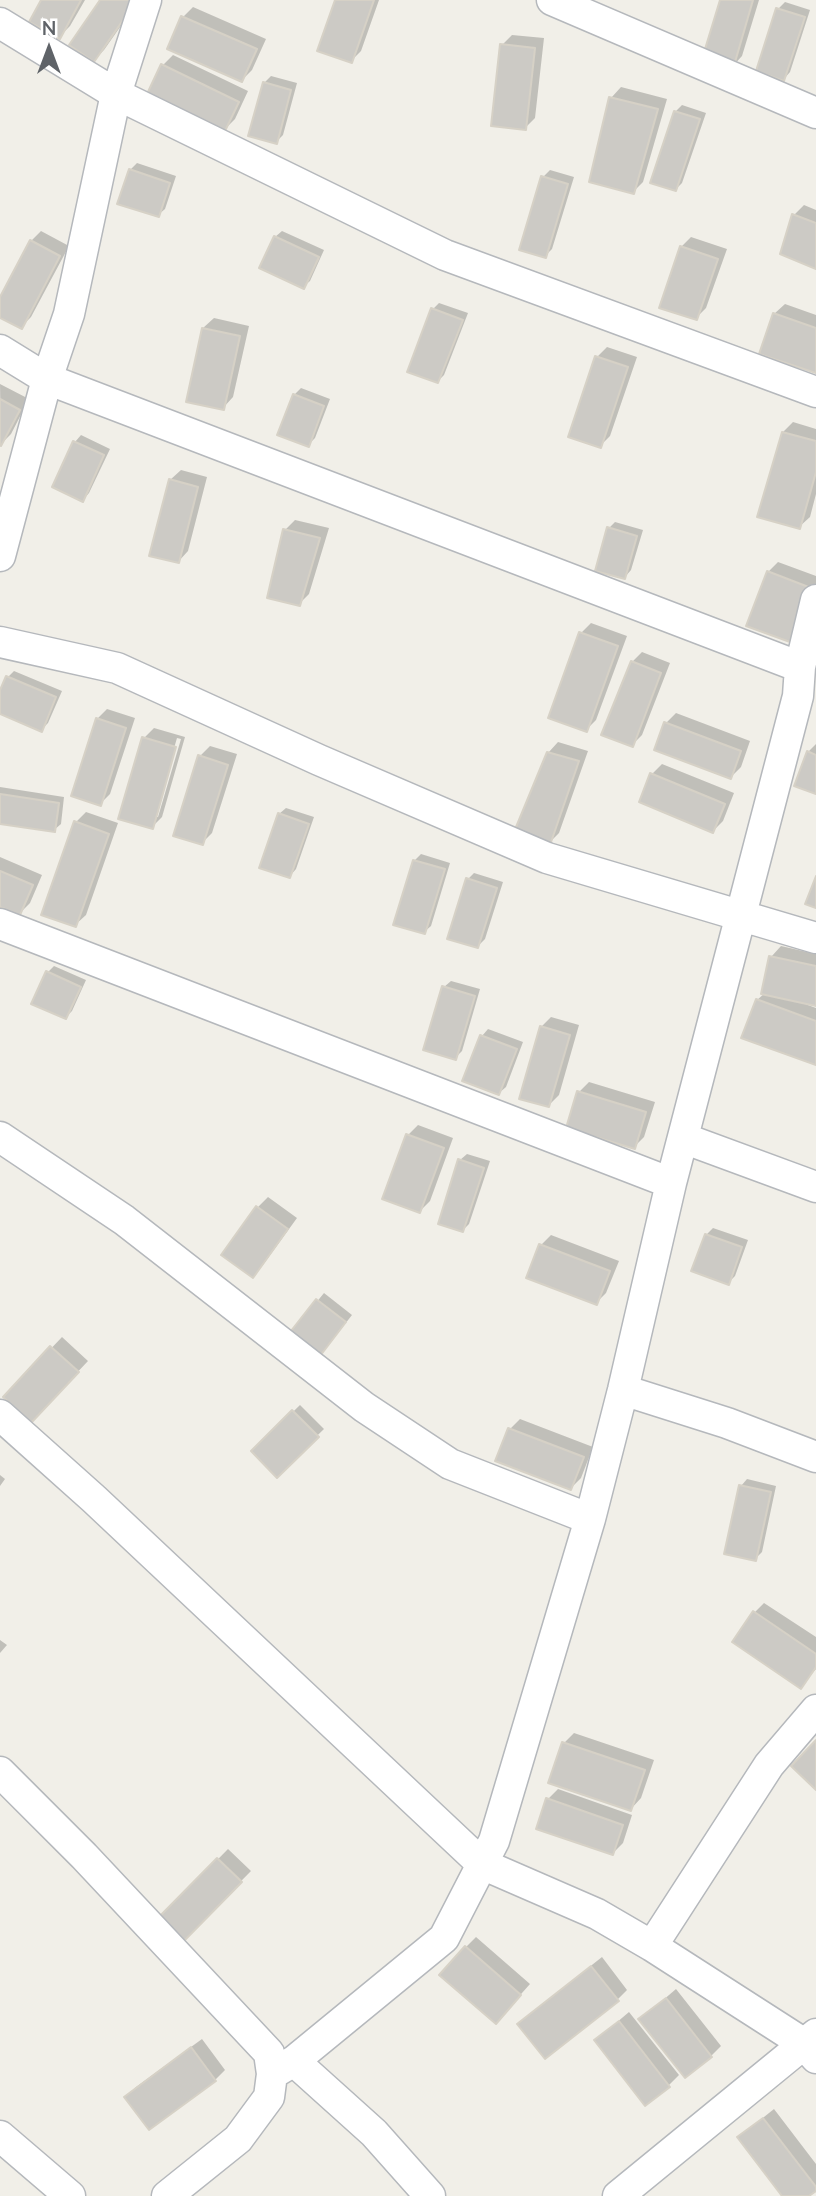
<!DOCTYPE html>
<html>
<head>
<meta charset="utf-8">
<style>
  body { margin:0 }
  #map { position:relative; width:816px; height:2196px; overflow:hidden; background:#f1efe8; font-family:Lato,sans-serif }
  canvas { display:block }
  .north { position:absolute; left:14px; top:14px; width:70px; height:70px; -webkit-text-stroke:5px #fff; paint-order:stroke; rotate:0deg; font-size:19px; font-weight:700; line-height:28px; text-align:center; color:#5f6368 }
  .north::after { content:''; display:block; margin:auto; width:24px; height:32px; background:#5f6368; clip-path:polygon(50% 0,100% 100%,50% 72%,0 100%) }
</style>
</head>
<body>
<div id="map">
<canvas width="816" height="2196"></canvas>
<div class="north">N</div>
</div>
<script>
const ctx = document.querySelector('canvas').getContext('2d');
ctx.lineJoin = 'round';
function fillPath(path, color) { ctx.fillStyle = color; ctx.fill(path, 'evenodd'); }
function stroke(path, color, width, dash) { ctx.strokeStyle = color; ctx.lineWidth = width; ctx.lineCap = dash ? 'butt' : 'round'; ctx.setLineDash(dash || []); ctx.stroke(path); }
fillPath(new Path2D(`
  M43,0H85L70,26L60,36Z
  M102,0H139L104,50L94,60Z
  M337,0H379L361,51L351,61Z
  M722,0H759L742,56L732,67Z
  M785,2L810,10L790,72L784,79L778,9Z
  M193,7L266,39L252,70L242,80L183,17Z
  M512,35L544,38L535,118L525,128L502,45Z
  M173,55L248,91L235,119L225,129L163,65Z
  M271,76L297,83L283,135L276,142L264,83Z
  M621,87L667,99L643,182L633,192L611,98Z
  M682,105L706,113L682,183L676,189L675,112Z
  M137,163L176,176L165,209L158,215L130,170Z
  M550,170L574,177L552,249L545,256L543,177Z
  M804,205L816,210V267L794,215Z
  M41,231L69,246L31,317L21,327L0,316V301L31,241Z
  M282,231L324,250L310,281L303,287L275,237Z
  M691,237L727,249L706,308L696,318L681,247Z
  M439,303L468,313L444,375L438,381L433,309Z
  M785,304L816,315V371L774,314Z
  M214,318L249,326L233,397L223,408L203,328Z
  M607,347L637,357L610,436L600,446L597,357Z
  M0,384L29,399L11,434L1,444Z
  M301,388L330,399L315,438L308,445L294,395Z
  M793,422L816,429V494L810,517L799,527L783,432Z
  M81,435L110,449L89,493L83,500L75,442Z
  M181,470L207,477L188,551L178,562L170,480Z
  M295,520L329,528L309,594L299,604L285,530Z
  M615,522L643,530L631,570L625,577L609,528Z
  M778,562L816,576V589L800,630L790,640L768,572Z
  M591,623L627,636L596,720L586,730L581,633Z
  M642,652L670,663L642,735L632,745V662Z
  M14,671L62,691L48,723L42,729L0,712V695L8,677Z
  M107,709L135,718L110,794L100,804L97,719Z
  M676,713L750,741L741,767L731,777L666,723Z
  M154,728L185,737L162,817L152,827L144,738ZM177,738L181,739L158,817H154Z
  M558,742L588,751L559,833L549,843L548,753Z
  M816,744V792L808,752Z
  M210,746L237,754L212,833L202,843L200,756Z
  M662,764L734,793L723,821L713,831L652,774Z
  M0,787L64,797L61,824L54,830L0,822Z
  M286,808L314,817L296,869L290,876L279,814Z
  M86,812L118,823L86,915L75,925L76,822Z
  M421,854L450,863L431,926L424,932L414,861Z
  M0,857L42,875L30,903L20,913L0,905Z
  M474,873L503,882L485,939L478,946L468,879Z
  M781,946L816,954V1004L809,1002L808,1005L816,1008V1063L757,1000L765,993L771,957Z
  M54,966L86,980L72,1011L66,1017L48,972Z
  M451,981L480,989L462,1051L455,1058L444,987Z
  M551,1017L579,1025L559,1095L549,1105L541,1027Z
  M488,1029L523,1042L506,1087L499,1093L464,1080L482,1036Z
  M589,1082L655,1102L644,1137L634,1147L579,1092Z
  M418,1125L453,1138L430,1201L420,1211L408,1135Z
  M467,1154L490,1161L469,1224L463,1230L460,1160Z
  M268,1197L297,1218L263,1265L253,1275L223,1254L258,1207Z
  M713,1228L748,1240L735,1276L728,1283L706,1235Z
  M551,1235L619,1261L606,1293L596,1303L541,1245Z
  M324,1293L352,1315L324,1351L289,1336Z
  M62,1337L88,1361L41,1411L5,1397Z
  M300,1405L324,1429L277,1475L253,1451Z
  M520,1419L593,1447L581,1478L571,1488L510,1429Z
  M0,1475L5,1479L0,1486Z
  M747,1479L776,1486L762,1552L755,1559L741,1486Z
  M764,1603L816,1637V1669L801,1687L754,1613Z
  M0,1640L7,1645L0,1653Z
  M574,1733L654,1760L641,1798L631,1809L564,1743Z
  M558,1789L632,1815L623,1843L613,1853L548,1799Z
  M228,1849L251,1871L181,1942L158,1920Z
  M476,1937L530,1984L506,2011L466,1947Z
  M602,1957L627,1990L617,2000L530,2014Z
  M676,1989L721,2046L711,2056L641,2019Z
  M629,2012L679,2075L669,2085L596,2040Z
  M202,2039L225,2070L215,2080L126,2097L136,2087Z
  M774,2109L816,2164V2189L806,2196H784L739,2137Z`), '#0003');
const building = new Path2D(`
  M41,0H81L60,39L29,22Z
  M100,0H137L94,62L69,45Z
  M335,0H374L352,63L317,51Z
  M720,0H753L733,69L702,59Z
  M776,8L805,17L784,81L756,71Z
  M181,16L257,49L242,82L167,49Z
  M500,44L535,48L526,130L491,126Z
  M161,64L239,102L225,131L147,94Z
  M263,82L291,90L277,144L248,136Z
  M609,97L658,109L634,194L589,182Z
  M674,111L700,119L676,191L650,183Z
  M129,169L170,183L159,217L117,204Z
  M541,176L568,184L546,258L519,250Z
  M792,214L816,223V269L780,254Z
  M274,236L319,257L304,289L259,268Z
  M30,240L60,256L22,329L0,318V297Z
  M680,246L718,259L697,320L659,308Z
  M431,308L463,320L438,383L407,372Z
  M773,313L816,328V373L759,354Z
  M202,328L240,336L224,410L186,402Z
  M595,356L628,367L601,448L568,437Z
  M293,394L324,406L309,447L277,435Z
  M0,399L20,410L1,446L0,445Z
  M782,432L816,441V472L800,529L757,517Z
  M73,441L104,455L83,502L52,487Z
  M169,479L198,487L179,563L149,556Z
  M607,527L637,536L625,579L595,571Z
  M283,529L320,538L300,606L267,598Z
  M767,571L811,588L790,642L746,626Z
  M579,632L618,646L587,732L548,718Z
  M631,661L661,673L633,747L601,735Z
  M6,676L56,697L42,732L0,714V690Z
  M96,718L126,728L101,806L71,796Z
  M664,722L741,751L731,779L654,750Z
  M142,737L176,747L153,829L118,819Z
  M807,751L816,755V794L794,786Z
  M547,752L579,761L550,845L514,832Z
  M198,755L228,765L203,845L173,836Z
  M650,773L725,804L713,833L639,802Z
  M0,794L59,803L55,832L0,824Z
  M278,813L309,824L290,878L259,868Z
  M74,821L109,834L76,927L41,915Z
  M413,860L445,869L425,934L393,925Z
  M0,871L33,885L20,915L0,907Z
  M816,876V908L805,904Z
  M466,878L497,888L478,948L447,939Z
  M769,956L816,966V1006L761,994Z
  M46,971L81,987L66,1019L31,1004Z
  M442,986L475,996L456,1060L423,1050Z
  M756,999L816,1021V1065L741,1038Z
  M540,1026L570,1035L549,1107L519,1099Z
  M480,1035L517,1049L499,1095L462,1081Z
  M577,1091L646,1112L635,1149L566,1128Z
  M406,1134L444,1148L420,1213L382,1199Z
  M458,1159L484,1168L463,1232L438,1224Z
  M256,1206L288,1229L253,1278L221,1255Z
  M705,1234L742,1247L729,1285L691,1271Z
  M539,1244L610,1271L597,1305L526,1278Z
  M316,1299L346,1322L317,1360L287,1336Z
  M50,1346L79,1372L31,1423L3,1397Z
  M292,1410L319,1437L277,1478L251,1451Z
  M508,1428L584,1457L571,1490L495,1461Z
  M739,1485L771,1492L756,1561L724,1554Z
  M753,1611L816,1654V1667L801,1689L732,1642Z
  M816,1740V1790L791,1766Z
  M562,1742L645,1770L631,1811L548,1783Z
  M546,1798L623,1825L613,1855L536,1829Z
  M217,1858L242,1882L181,1944L156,1920Z
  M465,1946L521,1995L496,2024L439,1975Z
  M591,1966L619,2001L545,2059L517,2024Z
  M666,1998L712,2057L685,2078L638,2019Z
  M619,2021L670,2087L645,2106L594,2040Z
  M191,2047L216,2081L149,2130L124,2097Z
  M763,2118L816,2187V2191L809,2196H782L737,2137Z`);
fillPath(building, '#cccac5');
stroke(building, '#d6d1c6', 2);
const minor = new Path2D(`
  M552,0L816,113
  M0,23L116,94L445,255L816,392
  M0,350L47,379L800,667
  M0,556L47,379L69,314L116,94L146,0
  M0,642L117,668L319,760L547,858L816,938
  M0,924L671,1183
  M0,1137L124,1220L364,1407L450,1464L590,1519
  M683,1138L816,1187
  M623,1390L727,1423L816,1457
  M0,1415L94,1499L482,1864L597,1914L652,1946L803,2043L816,2058
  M0,1772L84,1856L269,2053L272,2074L269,2097L238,2139L167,2196
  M652,1946L769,1765L816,1710
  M294,2061L374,2133L430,2196
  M272,2074L294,2061L444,1938L494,1841L590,1519L623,1390L671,1183L798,696L800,667L816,600
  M0,2136L70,2196
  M618,2196L816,2034`);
stroke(minor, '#b5b8bc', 33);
stroke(minor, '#fff', 30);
</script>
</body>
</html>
